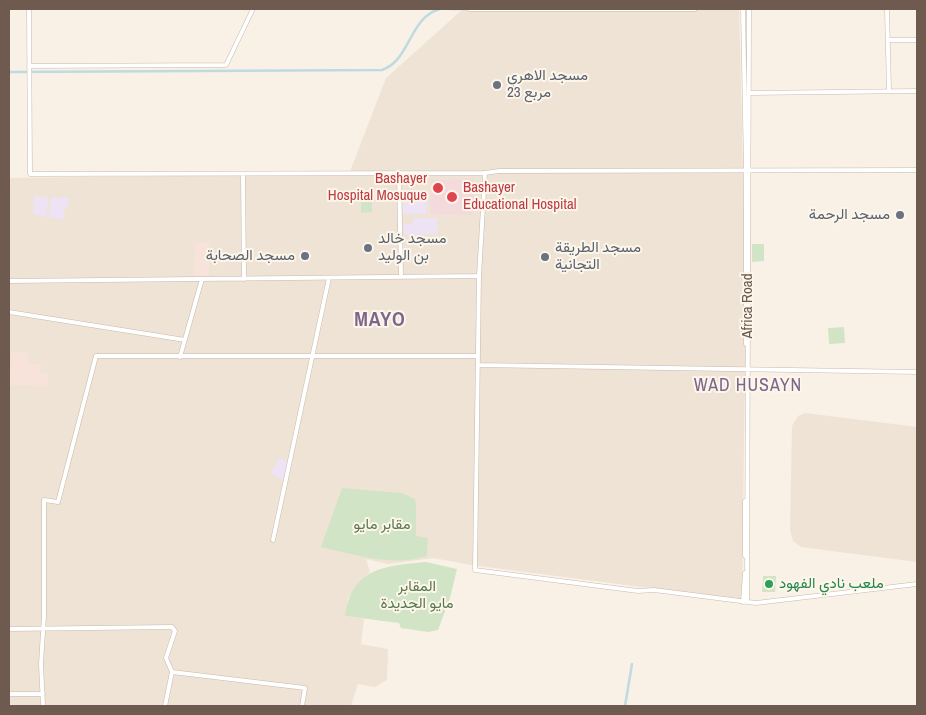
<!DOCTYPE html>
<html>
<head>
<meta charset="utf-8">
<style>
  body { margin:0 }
  #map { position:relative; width:926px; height:715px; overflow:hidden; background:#f9f1e6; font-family:"Archivo Narrow",sans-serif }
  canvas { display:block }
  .frame { position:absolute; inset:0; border:10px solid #6e5a4e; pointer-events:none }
</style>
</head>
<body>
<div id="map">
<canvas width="926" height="715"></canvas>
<div class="frame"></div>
</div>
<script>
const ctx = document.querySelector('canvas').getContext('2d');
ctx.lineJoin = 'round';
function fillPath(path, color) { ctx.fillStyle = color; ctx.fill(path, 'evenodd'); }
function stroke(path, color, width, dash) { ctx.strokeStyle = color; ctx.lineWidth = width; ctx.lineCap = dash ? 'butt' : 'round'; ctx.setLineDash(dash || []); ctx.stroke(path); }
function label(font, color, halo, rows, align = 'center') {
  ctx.font = font + ' "Archivo Narrow",Vazirmatn,sans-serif'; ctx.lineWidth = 4; ctx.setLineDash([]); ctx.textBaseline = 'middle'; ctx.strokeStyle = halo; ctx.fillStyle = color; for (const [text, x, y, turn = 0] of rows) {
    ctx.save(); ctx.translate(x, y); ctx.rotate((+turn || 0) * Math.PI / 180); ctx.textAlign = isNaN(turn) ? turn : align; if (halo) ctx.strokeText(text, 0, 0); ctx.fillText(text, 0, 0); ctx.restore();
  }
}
fillPath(new Path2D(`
  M463,9H739L746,290L742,600L471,565L433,558L388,564L366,559L370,572L348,598L345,616L364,619L361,644L388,649L387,680L375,687L358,684L351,706H9V178L349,174L386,78Z
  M805,413L917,427V562L801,547L793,541L790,530L792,426L798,416Z`), '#efe3d5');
fillPath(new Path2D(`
  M209,242V281H193L196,243Z
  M11,352L28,353V364H41L40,373L48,374L47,386L10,385Z`), '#f8e3db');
fillPath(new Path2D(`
  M34,196L48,197L47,217L33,214Z
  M428,196L426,214H403V199Z
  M51,197L69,198L68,207H65L64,220L49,217Z
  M413,218H437V234L404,235L403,224H413Z
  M279,457L288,463L284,481L271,474Z`), '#eee2f5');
fillPath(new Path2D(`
  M473,179L474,215L430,214L432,180Z`), '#f5dadd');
fillPath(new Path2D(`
  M361,193H372V212L361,213Z
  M752,244H764V261L752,262Z
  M844,327L845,343L829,344L828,328Z
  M342,488L402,493L415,499L416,506V536L428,538L427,556C392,567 356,555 321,547Z
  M426,562L457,569L450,598L438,630L428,632L401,628L399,623L345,616C352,567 385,566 426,562Z
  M763,576H776L775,592H762Z`), '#d2e4c6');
stroke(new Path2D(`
  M450,9H464
  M9,72L382,70C411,60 409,17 440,9
  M625,706L632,664`), '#bddbe0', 2.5);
const minor = new Path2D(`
  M29,9L30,174L485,173
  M469,9H695
  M743,9L746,170V344
  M887,9L889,91
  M888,40H917
  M29,66L226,65L253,9
  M749,93L917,91
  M917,170L499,171L485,173L479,276L475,570L638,591L654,590L756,603L917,584
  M399,173L401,277
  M243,174L244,279
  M9,281L479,276
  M9,312L185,340
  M180,357L202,279
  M478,365L917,372
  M273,540L329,278
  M745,556V501
  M743,602L745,573
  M747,602L749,9
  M9,629L172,627L175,631L166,658L172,672L305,688L302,706
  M9,694H43
  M43,706L41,664L44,616V500L58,502L96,356H478
  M165,706L172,672`);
stroke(minor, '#c8b9ad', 5);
stroke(minor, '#fff', 4);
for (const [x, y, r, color] of [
  [497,85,5,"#6b7280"],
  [438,188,6,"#e0444e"],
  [452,197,6,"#e0444e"],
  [900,215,5,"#6b7280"],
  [368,248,5,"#6b7280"],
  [305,256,5,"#6b7280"],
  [545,257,5,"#6b7280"],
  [769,584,5,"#2e9e5b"]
]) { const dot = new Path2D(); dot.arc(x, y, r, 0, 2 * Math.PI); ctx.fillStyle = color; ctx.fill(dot); stroke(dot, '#fcf6eb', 2); }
label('15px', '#5b616d', '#fcf6eb', [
  ["مسجد الاهري",507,76],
  ["مربع 23",507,93],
  ["مسجد الرحمة",890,215,"right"],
  ["مسجد خالد",378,239],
  ["بن الوليد",378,256],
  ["مسجد الطريقة",555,248],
  ["التجانية",555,265],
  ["مسجد الصحابة",295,256,"right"]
], 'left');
label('15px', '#be3a42', '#fcf6eb', [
  ["Bashayer",427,179],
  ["Hospital Mosuque",427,196],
  ["Bashayer",463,188,"left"],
  ["Educational Hospital",463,205,"left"]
], 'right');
label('15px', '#6e5a4e', '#fcf6eb', [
  ["Africa Road",748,306,-90]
]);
label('15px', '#58784b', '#fcf6eb', [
  ["مقابر مايو",382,525],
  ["المقابر",417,587],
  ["مايو الجديدة",417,604]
]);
label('15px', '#27864d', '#fcf6eb', [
  ["ملعب نادي الفهود",779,584]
], 'left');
ctx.letterSpacing = '1px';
label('18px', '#7e668b', '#fcf6eb', [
  ["WAD HUSAYN",748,386]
]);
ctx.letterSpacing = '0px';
ctx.letterSpacing = '1px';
label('bold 20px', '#7e668b', '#fcf6eb', [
  ["MAYO",380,321]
]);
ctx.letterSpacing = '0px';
</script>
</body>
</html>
